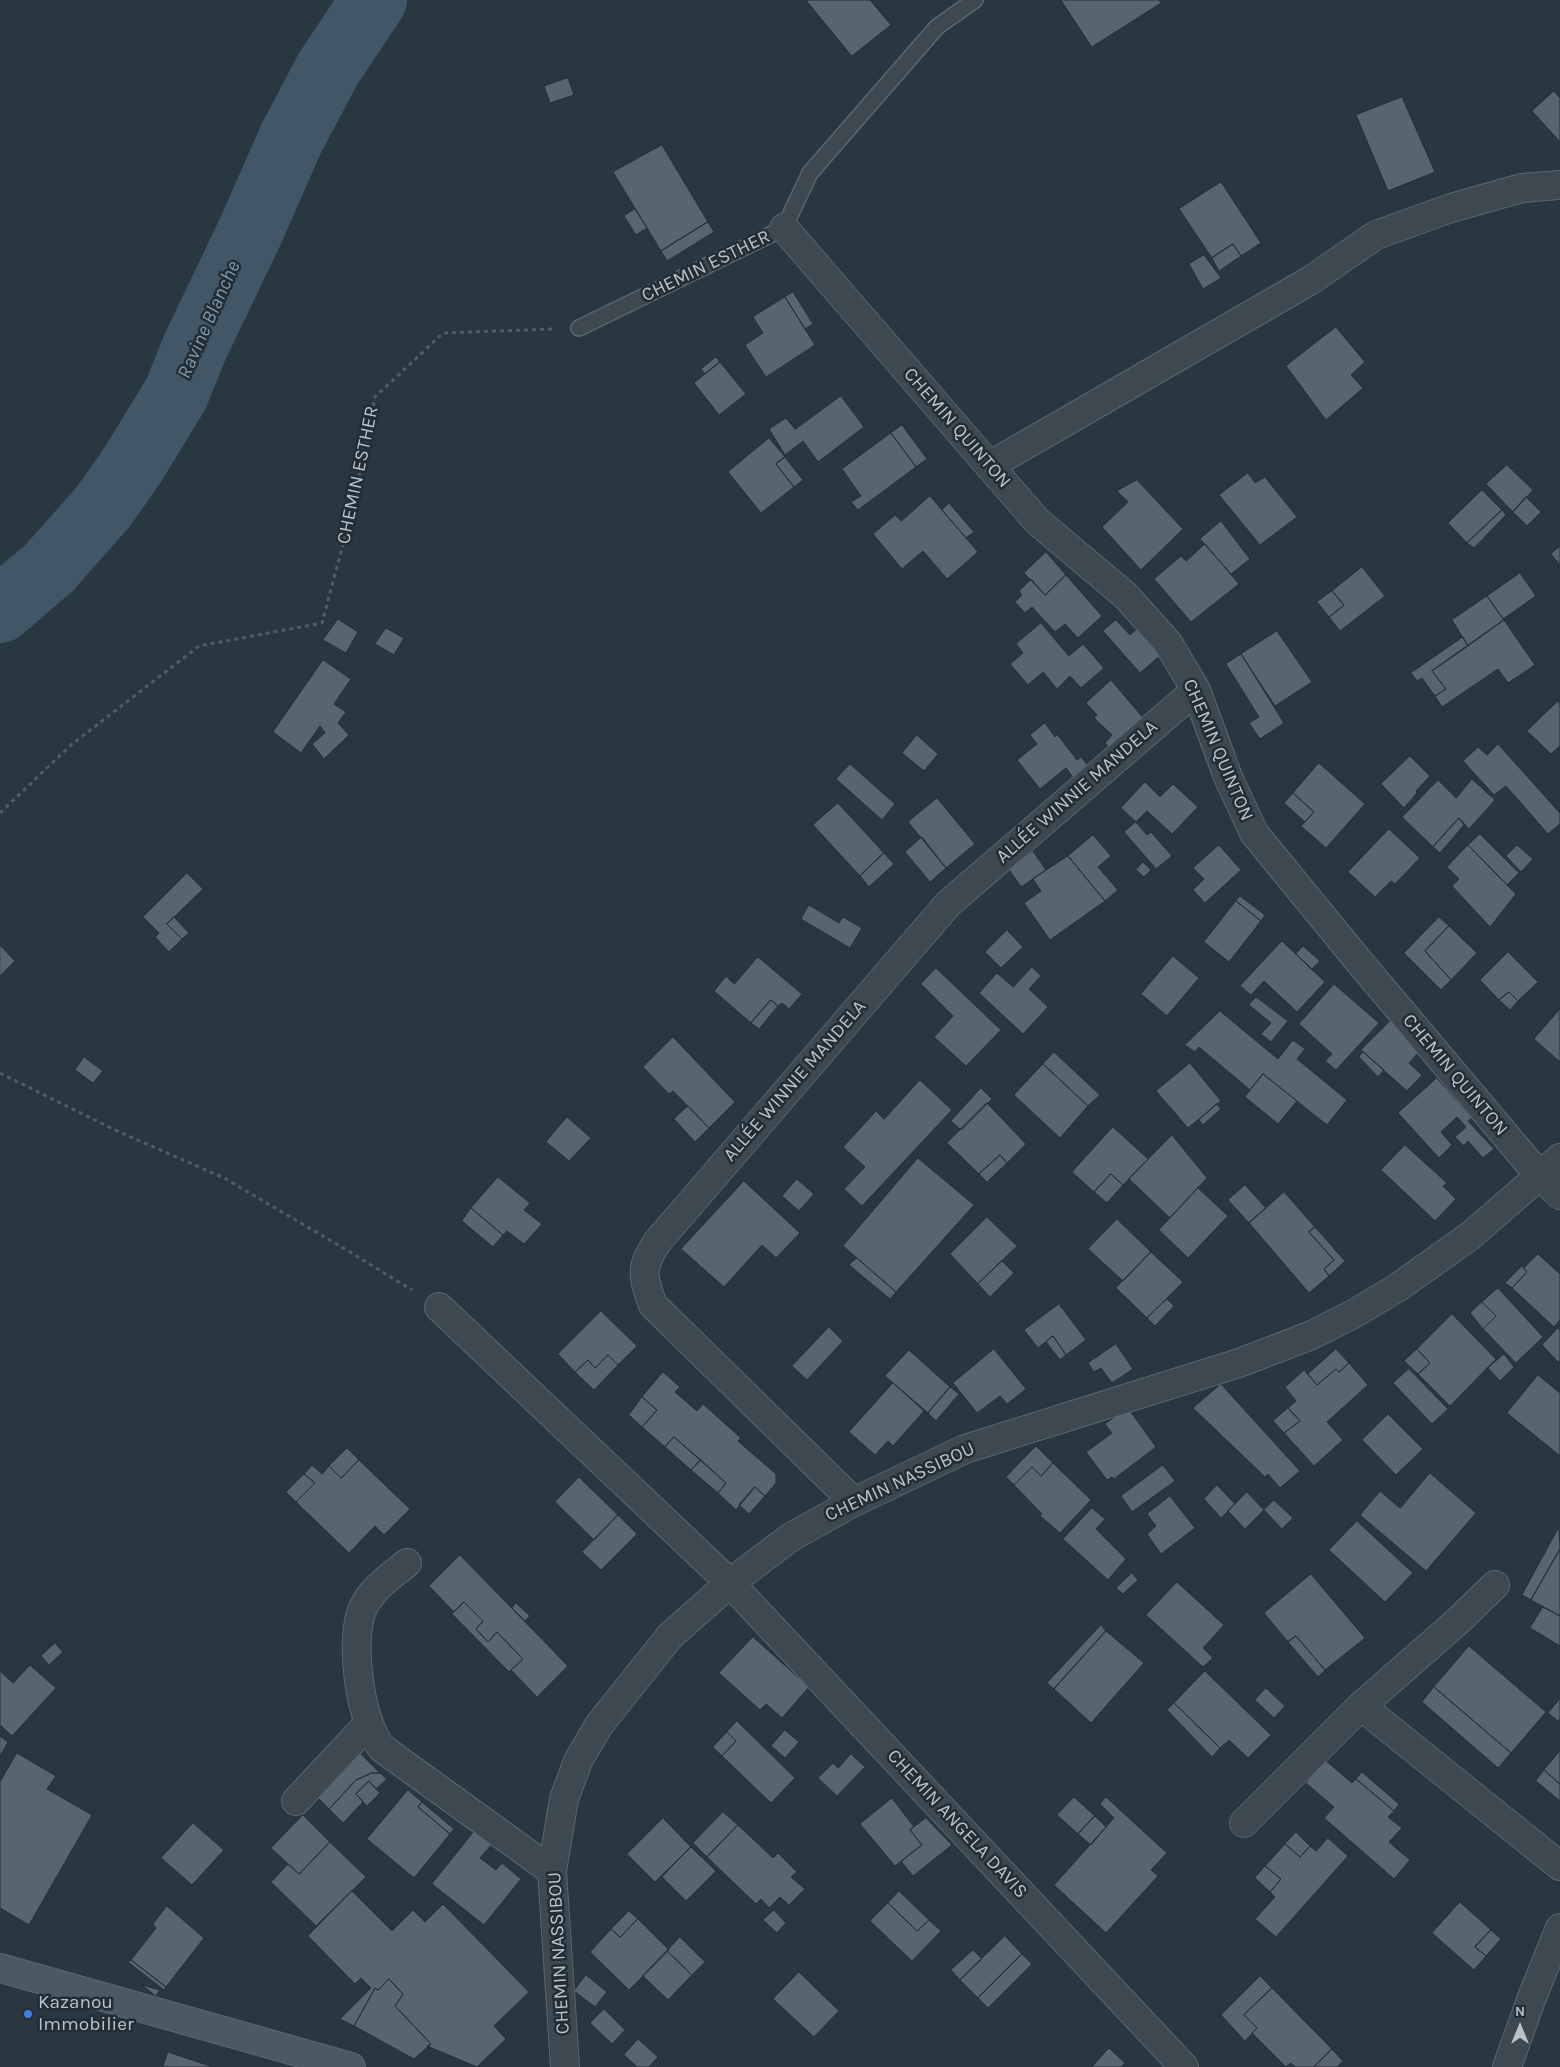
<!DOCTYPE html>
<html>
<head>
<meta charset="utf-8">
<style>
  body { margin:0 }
  #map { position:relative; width:1560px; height:2067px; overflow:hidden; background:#293741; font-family:Karla,sans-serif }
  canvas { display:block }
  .north { position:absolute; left:1495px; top:2002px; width:50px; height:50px; -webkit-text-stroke:4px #222d36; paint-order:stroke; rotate:0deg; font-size:14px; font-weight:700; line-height:20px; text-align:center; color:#bac3cb }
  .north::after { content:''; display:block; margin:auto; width:18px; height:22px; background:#bac3cb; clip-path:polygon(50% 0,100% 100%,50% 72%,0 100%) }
</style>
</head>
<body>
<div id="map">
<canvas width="1560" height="2067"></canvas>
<div class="north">N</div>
</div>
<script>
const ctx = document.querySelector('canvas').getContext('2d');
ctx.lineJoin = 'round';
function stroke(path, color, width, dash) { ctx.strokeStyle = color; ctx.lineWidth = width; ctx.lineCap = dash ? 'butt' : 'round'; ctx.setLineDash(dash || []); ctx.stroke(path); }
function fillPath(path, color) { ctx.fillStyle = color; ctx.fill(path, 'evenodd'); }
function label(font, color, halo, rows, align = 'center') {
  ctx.font = font + ' Karla,sans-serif'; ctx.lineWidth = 5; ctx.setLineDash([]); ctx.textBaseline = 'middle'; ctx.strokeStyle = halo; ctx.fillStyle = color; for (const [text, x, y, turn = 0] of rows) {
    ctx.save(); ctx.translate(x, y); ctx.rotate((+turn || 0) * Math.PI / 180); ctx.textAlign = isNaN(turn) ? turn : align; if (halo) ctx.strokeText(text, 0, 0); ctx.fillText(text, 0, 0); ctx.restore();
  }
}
stroke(new Path2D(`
  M0,610L49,568L103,507L132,466L176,394L195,347L251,230L291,139L328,69L374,0`), '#415768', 66);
const building = new Path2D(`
  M806,0H870L891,25L852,56Z
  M1061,0H1159L1161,3L1092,47Z
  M568,78L574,95L550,103L544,86Z
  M1554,91L1560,98V142L1532,111Z
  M1402,97L1435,172L1388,191L1356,115Z
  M662,145L708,222L661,251L613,172Z
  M1221,182L1261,243L1241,256L1233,244L1212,258L1179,209Z
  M635,209L647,228L636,235L624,216Z
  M708,222L714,232L667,261L661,251Z
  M1233,244L1241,256L1219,271L1212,258Z
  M1204,255L1221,278L1203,289L1189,264Z
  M793,292L813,324L805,329L785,297Z
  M785,297L815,345L766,377L745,345L763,333L753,317Z
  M1336,327L1365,362L1351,375L1363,388L1326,420L1286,366Z
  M716,357L720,362L705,374L701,369Z
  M720,362L746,394L719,415L694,383Z
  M841,396L864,427L818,462L803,441L785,455L769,429L786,418L795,429Z
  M902,425L927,459L916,467L891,433Z
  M891,433L916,467L858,510L851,502L861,496L842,469Z
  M769,438L785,457L776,464L794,487L761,513L728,472Z
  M785,457L803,480L794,487L776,464Z
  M1507,465L1533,490L1513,512L1486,484Z
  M1248,473L1255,483L1265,477L1297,517L1260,545L1219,495Z
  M1137,480L1183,529L1141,570L1102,527L1128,502L1117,491Z
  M1482,490L1502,510L1467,543L1448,523Z
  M930,496L978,552L947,579L923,551L902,569L873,534L895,515L901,521Z
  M1526,497L1541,512L1527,526L1513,512Z
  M949,503L974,532L966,538L942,510Z
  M1502,510L1506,515L1474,548L1467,543Z
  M1221,521L1250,559L1231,574L1200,539Z
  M1205,544L1239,584L1191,622L1154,579L1181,556L1186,561Z
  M1560,546V565L1551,554Z
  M1046,552L1066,575L1045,595L1024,573Z
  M1362,567L1385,596L1340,631L1329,617L1344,605L1332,591Z
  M1520,573L1536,596L1503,619L1487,596Z
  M1066,575L1102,616L1078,638L1065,624L1055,632L1032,607L1025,613L1015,602L1022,595L1019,591L1031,579L1045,595Z
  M1332,591L1344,605L1329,617L1317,602Z
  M1487,596L1504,620L1468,646L1452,620Z
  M338,619L358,632L346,653L323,640Z
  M1116,620L1130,635L1139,627L1162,654L1140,673L1103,631Z
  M1504,620L1535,665L1508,683L1498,669L1442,707L1435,696L1446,689L1432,671Z
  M1041,623L1069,656L1083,644L1104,668L1081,688L1070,676L1057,689L1043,672L1028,685L1010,664L1023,653L1016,644Z
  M386,628L404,638L394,655L375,644Z
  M1277,631L1312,682L1275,706L1241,654Z
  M1463,637L1468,646L1432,671L1446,689L1435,696L1422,678L1417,681L1411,673Z
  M1241,654L1284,723L1260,739L1249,723L1259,717L1226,664Z
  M323,660L351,679L334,704L346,712L338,723L349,735L324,759L312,744L325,733L320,726L301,753L273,732Z
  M1111,680L1145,720L1111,751L1105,743L1112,735L1094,718L1097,715L1086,703Z
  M1558,701L1560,704V746L1551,754L1527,731Z
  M1045,723L1055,737L1057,734L1077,760L1081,757L1089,767L1075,780L1066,768L1040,789L1017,760L1037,744L1030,735Z
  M917,735L938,754L924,771L902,753Z
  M1498,744L1560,813V824L1548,834L1506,786L1494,795L1463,761L1478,747L1487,755Z
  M1410,756L1430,776L1416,791L1417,793L1404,808L1381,784Z
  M1319,763L1365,804L1326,848L1301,826L1314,812L1293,793Z
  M850,764L895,804L882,820L836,779Z
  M1472,779L1495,800L1469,829L1459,818L1433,847L1402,817L1438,780L1456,798Z
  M1145,782L1160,797L1173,784L1198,807L1172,834L1147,811L1136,822L1121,808Z
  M1293,793L1314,812L1305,822L1284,803Z
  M937,798L975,844L946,868L908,822Z
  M838,803L884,853L860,876L813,825Z
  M1459,818L1464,825L1440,853L1433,847Z
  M1136,822L1147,835L1151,832L1172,856L1156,869L1124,832Z
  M1389,829L1420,858L1395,884L1391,881L1375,897L1348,872Z
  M1480,834L1519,873L1507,885L1468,845Z
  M1093,835L1111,856L1098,867L1118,890L1105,901L1068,856Z
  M922,837L946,868L930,882L905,852Z
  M1219,845L1241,870L1205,903L1193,890L1204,879L1193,868Z
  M1468,845L1516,894L1490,927L1452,886L1459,879L1447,867Z
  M1517,845L1533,859L1521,872L1506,856Z
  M1033,851L1046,870L1021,887L1008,868Z
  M884,853L894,864L869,887L860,876Z
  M1068,856L1105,901L1050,940L1024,903L1041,891L1033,879Z
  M1143,862L1151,870L1144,877L1136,870Z
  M187,873L203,889L167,924L182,939L169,952L155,937L159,933L143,917Z
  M1240,896L1265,915L1261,921L1236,901Z
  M1236,901L1261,921L1229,962L1204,942Z
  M809,905L839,923L843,917L862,928L850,948L801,919Z
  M174,917L189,933L182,939L167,924Z
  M1439,917L1449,926L1425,951L1451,980L1441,990L1404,953Z
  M1449,926L1477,953L1451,980L1425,951Z
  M1007,930L1023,947L1001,968L985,952Z
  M1282,941L1325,982L1297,1012L1264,981L1251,995L1240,986Z
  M0,945L15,961L0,976Z
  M1303,946L1320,961L1312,969L1296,954Z
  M1508,952L1538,982L1518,1001L1509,992L1499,1000L1480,980Z
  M1173,956L1199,978L1167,1016L1141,994Z
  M758,957L802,994L789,1009L782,1003L778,1006L771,1000L751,1023L714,991L726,976L734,984Z
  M1032,967L1041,976L1029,989L1048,1007L1023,1034L979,993L997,973L1013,987Z
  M936,968L1001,1030L966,1066L934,1037L953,1016L921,984Z
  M1334,984L1379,1023L1336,1070L1325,1061L1332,1054L1299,1024Z
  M1509,992L1518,1001L1510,1010L1499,1000Z
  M1256,997L1288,1021L1271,1042L1261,1034L1271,1023L1249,1005Z
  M771,1000L778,1006L759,1029L751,1023Z
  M1560,1009V1062L1534,1039Z
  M1220,1011L1278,1059L1293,1040L1305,1049L1297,1059L1347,1100L1327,1125L1263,1074L1250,1090L1199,1047L1195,1052L1185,1045Z
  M1391,1020L1418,1053L1409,1063L1422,1075L1407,1091L1361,1050Z
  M673,1037L735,1102L709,1128L673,1091L669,1094L643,1067Z
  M1054,1052L1100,1095L1088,1106L1043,1064Z
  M1363,1052L1384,1070L1378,1077L1359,1057Z
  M84,1057L103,1071L93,1083L75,1070Z
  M1190,1063L1221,1101L1188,1128L1156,1091Z
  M1043,1064L1088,1106L1060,1138L1014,1095Z
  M1263,1074L1297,1101L1278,1124L1245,1097Z
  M1437,1078L1472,1118L1468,1121L1494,1149L1483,1158L1468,1141L1464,1146L1455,1137L1466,1127L1457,1117L1441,1132L1452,1145L1439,1158L1398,1113Z
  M920,1080L952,1110L862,1206L844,1189L865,1167L843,1147L876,1111L884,1119Z
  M981,1088L992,1099L961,1130L951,1121Z
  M987,1103L1026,1144L1007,1163L1000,1155L979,1174L947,1143Z
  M1217,1104L1221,1109L1203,1125L1199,1120Z
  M688,1106L709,1128L695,1142L674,1119Z
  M567,1117L591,1138L569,1161L546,1142Z
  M1113,1127L1148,1159L1123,1185L1111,1174L1094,1192L1072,1172Z
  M1172,1135L1207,1178L1170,1218L1129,1179Z
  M1405,1145L1447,1183L1443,1186L1456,1199L1435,1221L1381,1170Z
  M1000,1155L1007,1163L987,1182L979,1174Z
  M918,1158L974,1205L896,1292L843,1246Z
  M1111,1174L1123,1185L1107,1203L1094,1192Z
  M498,1177L530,1203L524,1210L542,1224L524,1244L507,1231L503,1235L471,1208Z
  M797,1179L814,1194L799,1211L782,1196Z
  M744,1181L800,1233L776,1258L762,1245L724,1287L681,1249Z
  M1245,1185L1266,1208L1249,1223L1228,1200Z
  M1198,1188L1228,1216L1188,1258L1159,1230Z
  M1284,1192L1315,1227L1309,1232L1334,1260L1324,1269L1329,1276L1309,1293L1249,1223Z
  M471,1208L503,1235L493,1247L462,1221Z
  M987,1217L1017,1246L978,1284L950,1254Z
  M1117,1219L1151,1252L1123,1281L1088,1249Z
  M1315,1227L1345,1261L1329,1276L1324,1269L1334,1260L1309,1232Z
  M1151,1252L1183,1282L1147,1318L1116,1288Z
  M1538,1254L1560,1274V1320L1554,1327L1512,1288L1527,1272L1524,1268Z
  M857,1258L896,1292L890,1299L849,1265Z
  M1002,1261L1014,1273L990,1297L978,1284Z
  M1522,1266L1527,1272L1512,1288L1505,1283Z
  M1498,1288L1543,1337L1516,1363L1483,1329L1496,1316L1482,1302Z
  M1167,1299L1174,1306L1155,1326L1147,1318Z
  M1482,1302L1496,1316L1483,1329L1470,1313Z
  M1059,1304L1086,1340L1066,1355L1053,1336L1038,1348L1024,1330Z
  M601,1311L637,1346L618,1365L608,1355L595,1368L588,1360L575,1372L558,1354Z
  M1452,1314L1496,1359L1450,1406L1418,1374L1430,1363L1417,1349Z
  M829,1327L843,1341L807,1380L792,1366Z
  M1558,1328L1560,1330V1360L1558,1362L1542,1345Z
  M1053,1336L1066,1355L1060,1360L1046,1342Z
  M1116,1344L1133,1369L1112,1383L1101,1368L1094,1372L1088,1363Z
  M994,1349L1026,1389L1007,1404L1000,1396L977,1413L953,1383Z
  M1336,1349L1349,1363L1339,1372L1336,1369L1317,1385L1308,1374Z
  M1417,1349L1430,1363L1418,1374L1404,1361Z
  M909,1350L950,1387L928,1413L885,1376Z
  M1504,1354L1514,1367L1500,1381L1488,1368Z
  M608,1355L618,1365L594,1390L575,1372L588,1360L595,1368Z
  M1349,1363L1368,1385L1327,1422L1343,1440L1314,1466L1284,1433L1300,1421L1288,1408L1296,1401L1285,1387L1304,1370L1317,1385L1336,1369L1339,1372Z
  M1409,1369L1448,1409L1432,1424L1393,1383Z
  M663,1372L680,1387L675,1392L697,1411L703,1404L741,1438L738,1441L776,1474V1483L765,1496L755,1487L736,1510L718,1493L726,1483L674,1437L665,1447L642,1427L657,1410L642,1397Z
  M1538,1375L1560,1393V1456L1507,1413Z
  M893,1383L924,1411L893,1446L888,1441L875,1455L849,1432Z
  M1221,1384L1300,1471L1280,1488L1268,1474L1265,1477L1193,1408Z
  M950,1387L959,1394L936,1421L928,1413Z
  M642,1397L657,1410L642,1427L629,1415Z
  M1128,1408L1156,1447L1114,1479L1112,1477L1107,1480L1086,1452L1112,1433L1105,1424Z
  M1288,1408L1300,1421L1284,1433L1273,1421Z
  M1388,1414L1423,1449L1396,1475L1362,1440Z
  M674,1437L701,1460L691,1470L665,1447Z
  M1036,1446L1053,1463L1041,1476L1032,1467L1014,1485L1006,1477Z
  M347,1448L359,1460L341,1478L329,1466Z
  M359,1460L410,1509L384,1535L375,1526L349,1553L296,1502L315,1483L304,1474L312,1465L322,1474L329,1466L341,1478Z
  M701,1460L726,1483L718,1493L691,1470Z
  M1053,1463L1091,1500L1060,1533L1040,1516L1042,1514L1014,1485L1032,1467L1041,1476Z
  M1163,1465L1175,1481L1132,1512L1121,1496Z
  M1430,1473L1476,1513L1426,1571L1360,1515L1380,1491L1400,1508Z
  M304,1474L315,1483L296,1502L286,1492Z
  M579,1477L618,1515L594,1540L555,1502Z
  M1217,1485L1235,1504L1221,1518L1204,1499Z
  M755,1487L765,1496L749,1514L739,1505Z
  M1247,1492L1264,1510L1245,1529L1228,1511Z
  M1170,1496L1195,1528L1161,1554L1147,1534L1156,1526L1147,1514Z
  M1274,1500L1293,1518L1282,1529L1264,1510Z
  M1092,1508L1105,1519L1096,1529L1126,1559L1108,1580L1063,1539Z
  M618,1515L637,1534L601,1570L582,1552Z
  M1357,1521L1413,1573L1385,1602L1329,1550Z
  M1559,1527L1560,1549L1531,1600L1522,1595Z
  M1560,1549V1616L1531,1600Z
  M460,1555L568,1666L537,1697L511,1670L523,1659L497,1632L488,1642L476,1629L483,1621L464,1602L454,1612L429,1586Z
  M1132,1573L1138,1580L1123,1594L1116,1588Z
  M1311,1574L1365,1638L1325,1670L1296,1636L1288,1642L1264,1613Z
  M1177,1582L1224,1625L1203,1648L1213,1658L1203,1667L1146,1615Z
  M464,1602L483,1621L476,1629L488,1642L497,1632L523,1659L509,1672L452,1614Z
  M516,1603L530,1616L525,1621L512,1608Z
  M1543,1607L1560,1616V1646L1530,1628Z
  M1101,1625L1106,1631L1054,1689L1047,1683Z
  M1106,1631L1144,1663L1091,1723L1054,1689Z
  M1296,1636L1325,1670L1318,1677L1288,1642Z
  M753,1637L809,1687L782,1718L766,1704L760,1710L719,1673Z
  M55,1643L63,1652L49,1665L41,1656Z
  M1469,1646L1546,1712L1511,1753L1434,1687Z
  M30,1665L56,1688L12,1736L0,1725V1671L13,1683Z
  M1205,1671L1271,1735L1248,1758L1229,1740L1220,1748L1174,1703Z
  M1434,1687L1511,1753L1498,1768L1422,1702Z
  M1266,1688L1285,1706L1274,1718L1255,1700Z
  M1560,1699V1719L1558,1721L1548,1713Z
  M1174,1703L1220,1748L1212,1757L1167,1710Z
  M737,1721L795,1778L771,1803L722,1756L736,1741L727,1732Z
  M785,1730L799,1742L785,1758L771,1746Z
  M727,1732L736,1741L722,1756L713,1747Z
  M0,1736L8,1742L0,1756Z
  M358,1751L380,1773H372L356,1780L329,1809L315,1795Z
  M1560,1751V1784L1544,1770Z
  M17,1753L56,1776L47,1789L92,1815L29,1925L0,1908V1782Z
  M851,1754L865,1767L837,1796L818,1778L833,1763L838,1768Z
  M1325,1760L1352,1783L1356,1779L1394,1811L1388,1817L1402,1828L1389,1842L1410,1860L1394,1879L1324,1818L1334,1807L1306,1783Z
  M1544,1770L1560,1784V1801L1536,1781Z
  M1362,1772L1399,1804L1394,1811L1356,1779Z
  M372,1773H380L387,1779L376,1789L369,1781L356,1794L363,1802L343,1823L329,1809L356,1780Z
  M369,1781L380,1793L367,1806L356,1794Z
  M408,1790L422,1802L418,1807L450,1834L414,1878L367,1839Z
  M1074,1797L1095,1816L1078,1834L1057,1815Z
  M1106,1797L1167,1853L1151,1870L1158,1876L1106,1933L1054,1885L1114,1818L1100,1804Z
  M892,1798L914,1827L910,1830L922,1845L895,1866L860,1824Z
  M422,1802L454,1829L450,1834L418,1807Z
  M723,1812L738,1825L707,1857L693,1843Z
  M303,1815L330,1842L299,1874L271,1848Z
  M1095,1816L1106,1827L1091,1845L1078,1834Z
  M663,1818L691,1847L655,1882L627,1854Z
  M926,1818L952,1845L913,1876L901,1861L922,1845L910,1830Z
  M193,1823L224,1850L192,1885L161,1858Z
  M738,1825L773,1858L778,1853L797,1872L791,1877L805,1889L789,1905L780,1897L769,1908L761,1899L756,1904L707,1857Z
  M476,1829L493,1843L480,1858L496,1870L502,1863L521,1879L484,1925L432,1884Z
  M1296,1832L1310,1846L1300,1857L1285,1844Z
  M1328,1838L1348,1856L1276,1937L1255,1919L1275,1897L1270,1892L1281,1879L1265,1866L1285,1844L1300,1857L1310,1846L1316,1851Z
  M330,1842L366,1877L316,1926L271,1882L288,1864L299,1874Z
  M691,1847L716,1871L686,1901L662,1877Z
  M1265,1866L1281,1879L1270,1892L1255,1878Z
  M352,1891L392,1931L413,1910L425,1922L443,1904L529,1992L494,2026L506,2039L477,2067L427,2046L431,2044L395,2006L403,1994L389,1979L378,1990L375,1988L354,2026L340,2019L371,1988L361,1978L355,1984L308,1936Z
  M899,1891L929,1920L917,1931L888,1903Z
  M1460,1902L1491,1930L1475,1947L1486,1956L1474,1970L1432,1933Z
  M888,1903L917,1931L929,1920L941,1931L912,1961L870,1921Z
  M167,1906L204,1938L166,1987L131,1960L156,1928L153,1924Z
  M774,1910L786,1923L777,1933L763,1920Z
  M629,1911L638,1919L620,1937L611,1929Z
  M638,1919L669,1950L629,1990L590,1952L611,1929L620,1937Z
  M1491,1930L1501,1939L1486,1956L1475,1947Z
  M1005,1936L1022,1954L978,1998L960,1980Z
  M680,1937L705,1962L692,1975L667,1951Z
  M973,1950L982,1959L960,1980L951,1970Z
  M667,1951L692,1975L668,2000L643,1976Z
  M1022,1954L1032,1964L988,2008L978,1998Z
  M131,1960L166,1987L164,1990L128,1962Z
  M799,1972L839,2011L814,2037L773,1999Z
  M586,1975L607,1992L595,2007L574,1991Z
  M1260,1976L1272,1988L1244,2015L1257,2028L1245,2041L1221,2015Z
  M389,1979L403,1994L395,2006L431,2044L414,2059L354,2026L375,1988L378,1990Z
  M142,1985L160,1990L156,1996Z
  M1272,1988L1332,2049L1314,2067H1295L1291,2063L1286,2067L1252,2033L1257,2028L1244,2015Z
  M604,2009L625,2030L612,2044L590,2023Z
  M638,2039L658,2057L649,2067H637L624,2055Z
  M1109,2048L1125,2063L1121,2067H1092Z
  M1332,2049L1343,2061L1337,2067H1314Z
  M168,2052L213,2067H163Z`);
fillPath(building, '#586570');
stroke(building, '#242f38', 1);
const lane = new Path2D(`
  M579,328L784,228L810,173L937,27L975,0`);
const street = new Path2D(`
  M784,228L1037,521L1126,596L1168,643L1196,690L1228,777L1254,833L1357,959L1539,1175L1560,1195
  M989,466L1311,280L1376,235L1451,208L1522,188L1560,185
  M439,1307L730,1583L1184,2067
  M854,1502L653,1305C642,1275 640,1268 658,1241L948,904L1196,690
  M407,1563C391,1576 374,1587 364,1606C348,1636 360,1725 383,1749L552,1871
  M1361,1706L1560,1866
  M296,1801L368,1724
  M1244,1823L1361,1706L1458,1621L1495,1585
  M565,2067L552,1871L564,1799L578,1761L599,1725L670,1636L730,1583L791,1537L854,1502L965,1449L1239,1363L1312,1335L1357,1312L1397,1288L1470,1236L1560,1158
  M1507,2067L1532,1997L1560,1928`);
const secondary = new Path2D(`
  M0,1968L351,2067`);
stroke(lane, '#5b666e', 18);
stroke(street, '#5b666e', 30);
stroke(secondary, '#5b666e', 30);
stroke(new Path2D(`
  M0,813L71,745L199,646L322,623L353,507L375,397L443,333L554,329
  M0,1073L115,1130L224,1178L345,1249L412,1290`), '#4c605f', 3, [4, 4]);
stroke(lane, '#3d4851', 15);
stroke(street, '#3d4851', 28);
stroke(secondary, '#4c5863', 28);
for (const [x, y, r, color] of [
  [28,2014,5,"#3f7fe0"]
]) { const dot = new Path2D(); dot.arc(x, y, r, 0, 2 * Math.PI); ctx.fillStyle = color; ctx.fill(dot); stroke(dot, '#222d36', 2); }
label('19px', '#bac3cb', '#222d36', [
  ["CHEMIN ESTHER",706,266,-26],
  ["CHEMIN QUINTON",957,428,49],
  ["CHEMIN ESTHER",358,475,-78],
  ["CHEMIN QUINTON",1218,750,67],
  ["ALLÉE WINNIE MANDELA",1077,792,-41],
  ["CHEMIN QUINTON",1455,1075,50],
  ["ALLÉE WINNIE MANDELA",795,1081,-49],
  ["CHEMIN NASSIBOU",900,1482,-25],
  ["CHEMIN ANGELA DAVIS",957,1824,47],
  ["CHEMIN NASSIBOU",559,1953,-93]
]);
label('19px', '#bac3cb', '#222d36', [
  ["Kazanou",38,2003],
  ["Immobilier",38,2025]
], 'left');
label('italic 20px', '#7e97aa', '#222d36', [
  ["Ravine Blanche",209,320,-66]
]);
</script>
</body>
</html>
